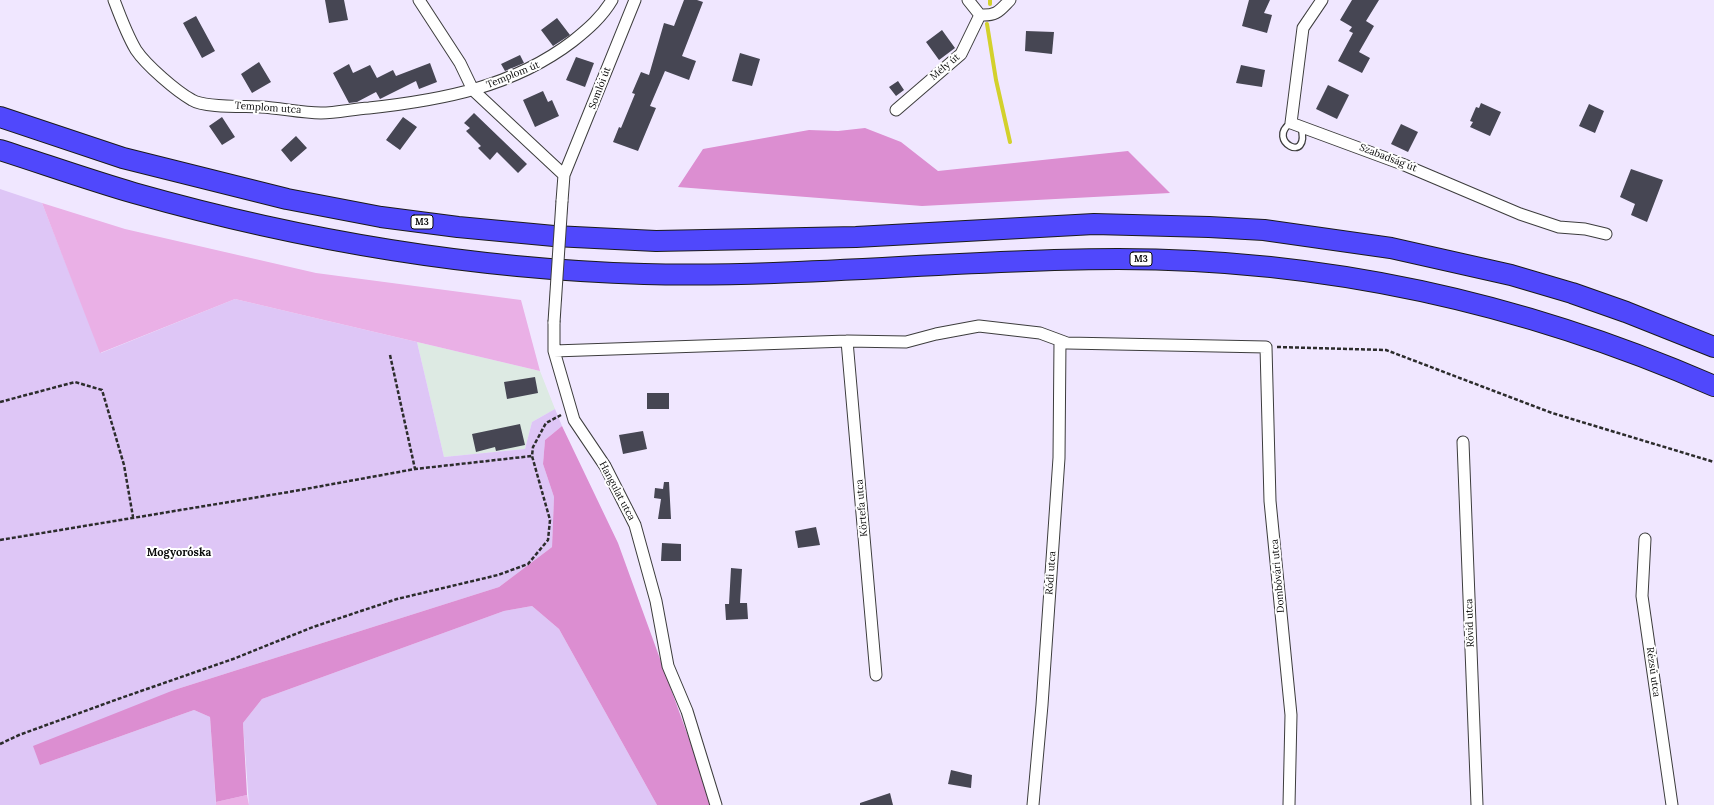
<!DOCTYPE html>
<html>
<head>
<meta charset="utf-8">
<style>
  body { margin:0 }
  canvas { display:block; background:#f0e7ff }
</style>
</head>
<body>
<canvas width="1714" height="805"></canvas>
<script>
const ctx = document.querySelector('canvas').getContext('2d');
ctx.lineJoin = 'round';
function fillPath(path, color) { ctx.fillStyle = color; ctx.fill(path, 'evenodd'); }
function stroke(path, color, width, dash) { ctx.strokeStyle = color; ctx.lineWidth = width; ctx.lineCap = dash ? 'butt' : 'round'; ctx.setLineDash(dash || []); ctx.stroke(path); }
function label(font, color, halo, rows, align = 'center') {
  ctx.font = font + ' Lora,serif'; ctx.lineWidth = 4; ctx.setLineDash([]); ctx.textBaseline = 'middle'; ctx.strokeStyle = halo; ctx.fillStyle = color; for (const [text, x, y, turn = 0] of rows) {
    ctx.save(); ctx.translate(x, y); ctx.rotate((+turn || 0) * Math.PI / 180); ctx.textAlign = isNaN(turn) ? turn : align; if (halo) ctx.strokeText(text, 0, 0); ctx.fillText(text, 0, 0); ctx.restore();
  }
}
fillPath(new Path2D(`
  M417,342L540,371L555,409L532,422L525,449L444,457Z`), '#ddeae3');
fillPath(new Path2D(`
  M0,189L42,203L101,353L235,299L417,342L444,457L525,449L532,422L555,409L562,426L545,440L543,464L554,497L552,547L499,587L174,690L40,765L194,710L210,717L216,805H0Z
  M532,606L559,629L657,805H249L243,723L262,699L504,611Z`), '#dec6f6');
fillPath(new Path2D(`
  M42,203L125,229L316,273L521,300L540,371L235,299L100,353Z
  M247,795L249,805H216V802Z`), '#eab0e6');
fillPath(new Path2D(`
  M865,128L901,142L938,171L1128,151L1170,193L922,206L678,187L703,149L809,130L838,131Z
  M562,426L618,543L713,805H657L559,629L532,606L504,611L262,699L243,723L247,795L216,802L210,717L194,710L40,765L33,746L174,690L499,587L552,547L554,497L543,464L545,440Z`), '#dc8ed1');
stroke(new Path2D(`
  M990,4V0
  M987,24L996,80L1010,142`), '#d3d12c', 4);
fillPath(new Path2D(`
  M325,0H344L348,20L329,23Z
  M684,0H697L703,2L682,56L696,61L689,80L665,71L650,106L656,108L638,151L613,142L619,127L621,128L635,94L632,93L641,72L649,75L664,23L674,26Z
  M1249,0H1270L1264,13L1272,15L1267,33L1242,26Z
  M1352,0H1379L1366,21L1374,26L1359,52L1370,58L1362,73L1338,61L1353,33L1349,31L1352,27L1340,20Z
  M196,16L215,51L202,58L183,23Z
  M557,18L570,35L553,46L541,30Z
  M942,30L955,48L939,60L926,42Z
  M1026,31L1054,32L1052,54L1025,51Z
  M740,53L760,59L752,86L732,81Z
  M520,55L524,63L505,71L501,64Z
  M576,57L594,63L585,87L566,80Z
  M259,62L271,82L252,93L241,74Z
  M430,63L437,82L419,89L416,81L380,99L376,92L357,102L349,103L333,73L349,64L353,73L370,65L377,78L393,70L396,76Z
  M1241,65L1265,70L1262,87L1236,83Z
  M898,81L904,90L896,96L889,87Z
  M1328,85L1349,95L1337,119L1316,109Z
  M543,91L548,102L552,100L559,116L535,127L523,100Z
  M1481,103L1501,112L1490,136L1470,127L1473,122L1470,121L1476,107L1479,108Z
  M1589,104L1604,111L1595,133L1579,126Z
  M474,113L527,164L518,173L497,152L490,160L478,148L481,146L466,131L470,128L464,123Z
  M222,117L235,137L222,145L209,126Z
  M403,117L417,127L400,150L386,140Z
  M1401,124L1418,132L1408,152L1391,144Z
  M296,136L307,148L291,162L281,150Z
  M1631,169L1663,180L1647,222L1631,215L1635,204L1620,197Z
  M535,377L538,393L507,399L504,382Z
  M647,393H669V409H647Z
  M520,424L525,445L496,451L495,447L476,452L472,434Z
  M643,431L647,449L623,454L619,435Z
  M664,482H669L671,519H658L661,499L654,498L655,488L663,489Z
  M816,527L820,545L798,548L795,531Z
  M662,543L681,544V561H661Z
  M731,568L742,569L740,603H747L748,619L726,620L725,604H729Z
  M951,770L972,775L971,788L948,784Z
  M890,793L893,805H860V803Z`), '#464653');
const service = new Path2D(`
  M1291,123C1265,140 1311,166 1301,127`);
const minor = new Path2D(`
  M114,0C120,16 127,35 136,50C146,65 176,91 192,100C205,108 244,106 261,107C281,108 301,113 321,113C337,113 353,109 369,108C442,100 513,87 573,41C588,29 602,17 612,0
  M419,0L460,63L473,90L564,175
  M968,0L980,15C997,16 999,11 1010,0
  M1322,0L1303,28L1291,123L1402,164L1520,214L1559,227L1585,229L1606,234
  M896,110L961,54L980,15
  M562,201L564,175L635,0
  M554,322V351L574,420L605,466L635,525L656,601L668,666L687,711L716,805
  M847,341L876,675
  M554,351L847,341L906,342L936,334L979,326L1040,333L1067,343L1266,347L1270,501L1291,715L1289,805
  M1463,442L1477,805
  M1645,539L1642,596L1672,805
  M1033,805L1042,705L1059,458L1060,341`);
const motorway = new Path2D(`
  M0,117L123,158L287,199L381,217L458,227L554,236L656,241L856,237L1094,224L1209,227L1264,230L1391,248L1511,275L1572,293L1626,312L1714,347
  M0,150C44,164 89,180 134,193C300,240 472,269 644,274C802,278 960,259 1118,259C1326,259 1524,303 1714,386`);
stroke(service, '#3d3d3d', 8);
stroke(minor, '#3d3d3d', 13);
stroke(motorway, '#1b1b1b', 22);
stroke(new Path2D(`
  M1277,347L1386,350L1552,413L1714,462
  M390,355L415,469
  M0,402L75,382L102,390L124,465L133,517
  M0,540L289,492L415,469L532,456
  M0,744L19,735L118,699L233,659L313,627L397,599L498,575L528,564L548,540L550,520L532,456L533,447L546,423L561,415`), '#2c2c2c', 2.5, [4, 2]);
stroke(service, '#fff', 5.5);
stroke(minor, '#fff', 11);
stroke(motorway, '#5048fc', 20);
const minorBridge = new Path2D(`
  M554,322L562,201`);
stroke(minorBridge, '#3d3d3d', 13, []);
stroke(minorBridge, '#fff', 11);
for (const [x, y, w] of [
  [422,222,22],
  [1141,259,22]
]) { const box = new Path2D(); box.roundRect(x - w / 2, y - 7, w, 14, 3); ctx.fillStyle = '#fff'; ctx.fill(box); stroke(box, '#0a0a0a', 1); }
label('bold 9px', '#0a0a0a', null, [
  ["M3",422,222],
  ["M3",1141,259]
]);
label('10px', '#0a0a0a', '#fff', [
  ["Mély út",945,67,-40],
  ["Templom út",513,75,-22],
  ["Somlói út",600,88,-69],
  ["Templom utca",268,108,4],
  ["Szabadság út",1388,158,21],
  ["Hangulat utca",617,491,62],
  ["Körtefa utca",862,508,-95],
  ["Ródi utca",1051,573,-86],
  ["Dombóvári utca",1278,576,-95],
  ["Rövid utca",1470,623,-92],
  ["Rézsű utca",1653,672,82]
]);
label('bold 11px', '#0a0a0a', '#fff', [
  ["Mogyoróska",179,553]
]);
</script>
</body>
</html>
